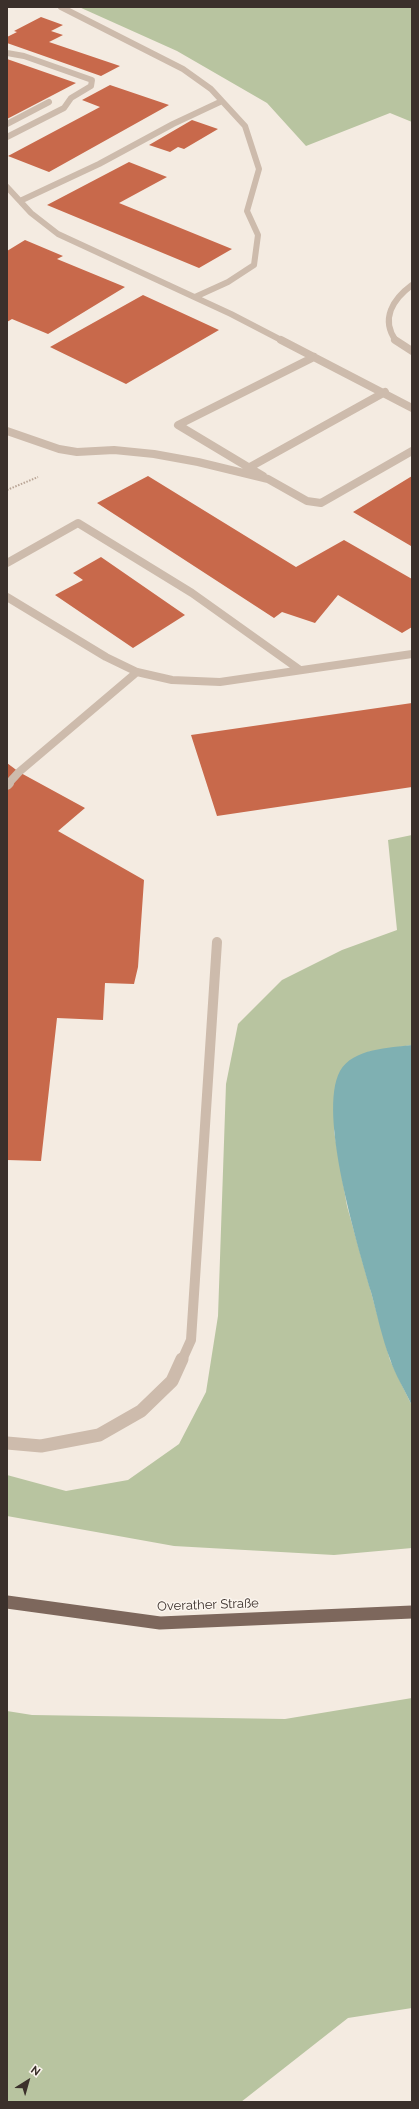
<!DOCTYPE html>
<html>
<head>
<meta charset="utf-8">
<style>
  body { margin:0 }
  #map { position:relative; width:419px; height:2109px; overflow:hidden; background:#f4ebe1; font-family:Raleway,sans-serif }
  canvas { display:block }
  .frame { position:absolute; inset:0; border:8px solid #3b302b; pointer-events:none }
  .north { position:absolute; left:8px; top:2061px; width:40px; height:40px; -webkit-text-stroke:3px #fbf5ee; paint-order:stroke; rotate:37deg; font-size:11px; font-weight:700; line-height:16px; text-align:center; color:#3b302b }
  .north::after { content:''; display:block; margin:auto; width:14px; height:18px; background:#3b302b; clip-path:polygon(50% 0,100% 100%,50% 72%,0 100%) }
</style>
</head>
<body>
<div id="map">
<canvas width="419" height="2109"></canvas>
<div class="frame"></div>
<div class="north">N</div>
</div>
<script>
const ctx = document.querySelector('canvas').getContext('2d');
ctx.lineJoin = 'round';
function fillPath(path, color) { ctx.fillStyle = color; ctx.fill(path, 'evenodd'); }
function stroke(path, color, width, dash) { ctx.strokeStyle = color; ctx.lineWidth = width; ctx.lineCap = dash ? 'butt' : 'round'; ctx.setLineDash(dash || []); ctx.stroke(path); }
function label(font, color, halo, rows, align = 'center') {
  ctx.font = font + ' Raleway,sans-serif'; ctx.lineWidth = 3; ctx.setLineDash([]); ctx.textBaseline = 'middle'; ctx.strokeStyle = halo; ctx.fillStyle = color; for (const [text, x, y, turn = 0] of rows) {
    ctx.save(); ctx.translate(x, y); ctx.rotate((+turn || 0) * Math.PI / 180); ctx.textAlign = isNaN(turn) ? turn : align; if (halo) ctx.strokeText(text, 0, 0); ctx.fillText(text, 0, 0); ctx.restore();
  }
}
fillPath(new Path2D(`
  M79,7H412V122L390,113L306,146L267,103L177,51Z
  M412,835V1045L368,1052L334,1131L347,1206L390,1360L412,1406V1548L334,1555L174,1546L7,1516V1475L66,1491L128,1480L179,1444L206,1392L218,1316L226,1084L238,1024L282,980L342,950L397,930L388,840Z
  M412,1698V2008L348,2018L241,2102H7V1711L32,1715L285,1719Z`), '#b8c4a0');
fillPath(new Path2D(`
  M412,1045V1406C405,1390 395,1375 390,1359C382,1338 377,1314 371,1292C358,1246 317,1113 340,1071C353,1048 390,1048 412,1045Z`), '#7fb0b2');
fillPath(new Path2D(`
  M41,17L63,25L51,31L63,35L49,42L120,66L101,76L7,43V37L17,32L14,31Z
  M7,59L76,83L7,119Z
  M110,85L169,105L49,172L8,156L100,107L82,100Z
  M192,120L218,129L184,149L178,147L170,152L149,145Z
  M129,162L167,177L119,203L232,249L199,268L47,205Z
  M25,240L63,256L57,259L125,287L48,334L12,319L7,322V251Z
  M143,295L219,330L126,384L50,347Z
  M148,476L296,567L344,540L412,579V627L402,633L338,595L315,623L282,612L274,618L97,503Z
  M412,476L411,546L353,512Z
  M101,557L185,615L133,648L55,595L83,580L73,573Z
  M412,703V787L217,816L191,735Z
  M7,763L19,772L85,808L58,831L144,880L138,967L134,984L105,983L103,1020L57,1018L41,1161L7,1160Z`), '#c8694b');
stroke(new Path2D(`
  M7,490L38,477`), '#b9a596', 2, [1.5, 1.5]);
stroke(new Path2D(`
  M61,7L183,69L211,89L245,126L259,169L247,211L258,235L254,265L228,282L195,297
  M7,53L24,56L92,80L91,86L71,98L64,108L7,137
  M7,124L49,102
  M7,187L31,213L58,234L231,314L283,341
  M20,201L99,164L173,124L222,101
  M396,341C380,319 393,299 412,285`), '#cdbbac', 6);
stroke(new Path2D(`
  M281,340L412,408
  M395,340L412,351
  M7,431L59,449L77,452L114,450L154,454L198,462L268,479L307,501L321,503L412,451
  M250,467L385,392
  M263,476L178,425L314,357
  M7,563L78,523L192,593L300,670
  M7,597L106,657L137,672L172,680L220,682L412,654
  M8,784L19,772L137,672`), '#cdbbac', 8);
stroke(new Path2D(`
  M7,785L9,783
  M182,1360L191,1340L217,942`), '#cdbbac', 10);
stroke(new Path2D(`
  M7,1443L41,1446L99,1435L141,1411L172,1381L182,1359`), '#cdbbac', 13);
stroke(new Path2D(`
  M7,1602L160,1623L412,1612`), '#7d675c', 13);
label('13px', '#3b302b', '#fbf5ee', [
  ["Overather Straße",208,1605,-2]
]);
</script>
</body>
</html>
